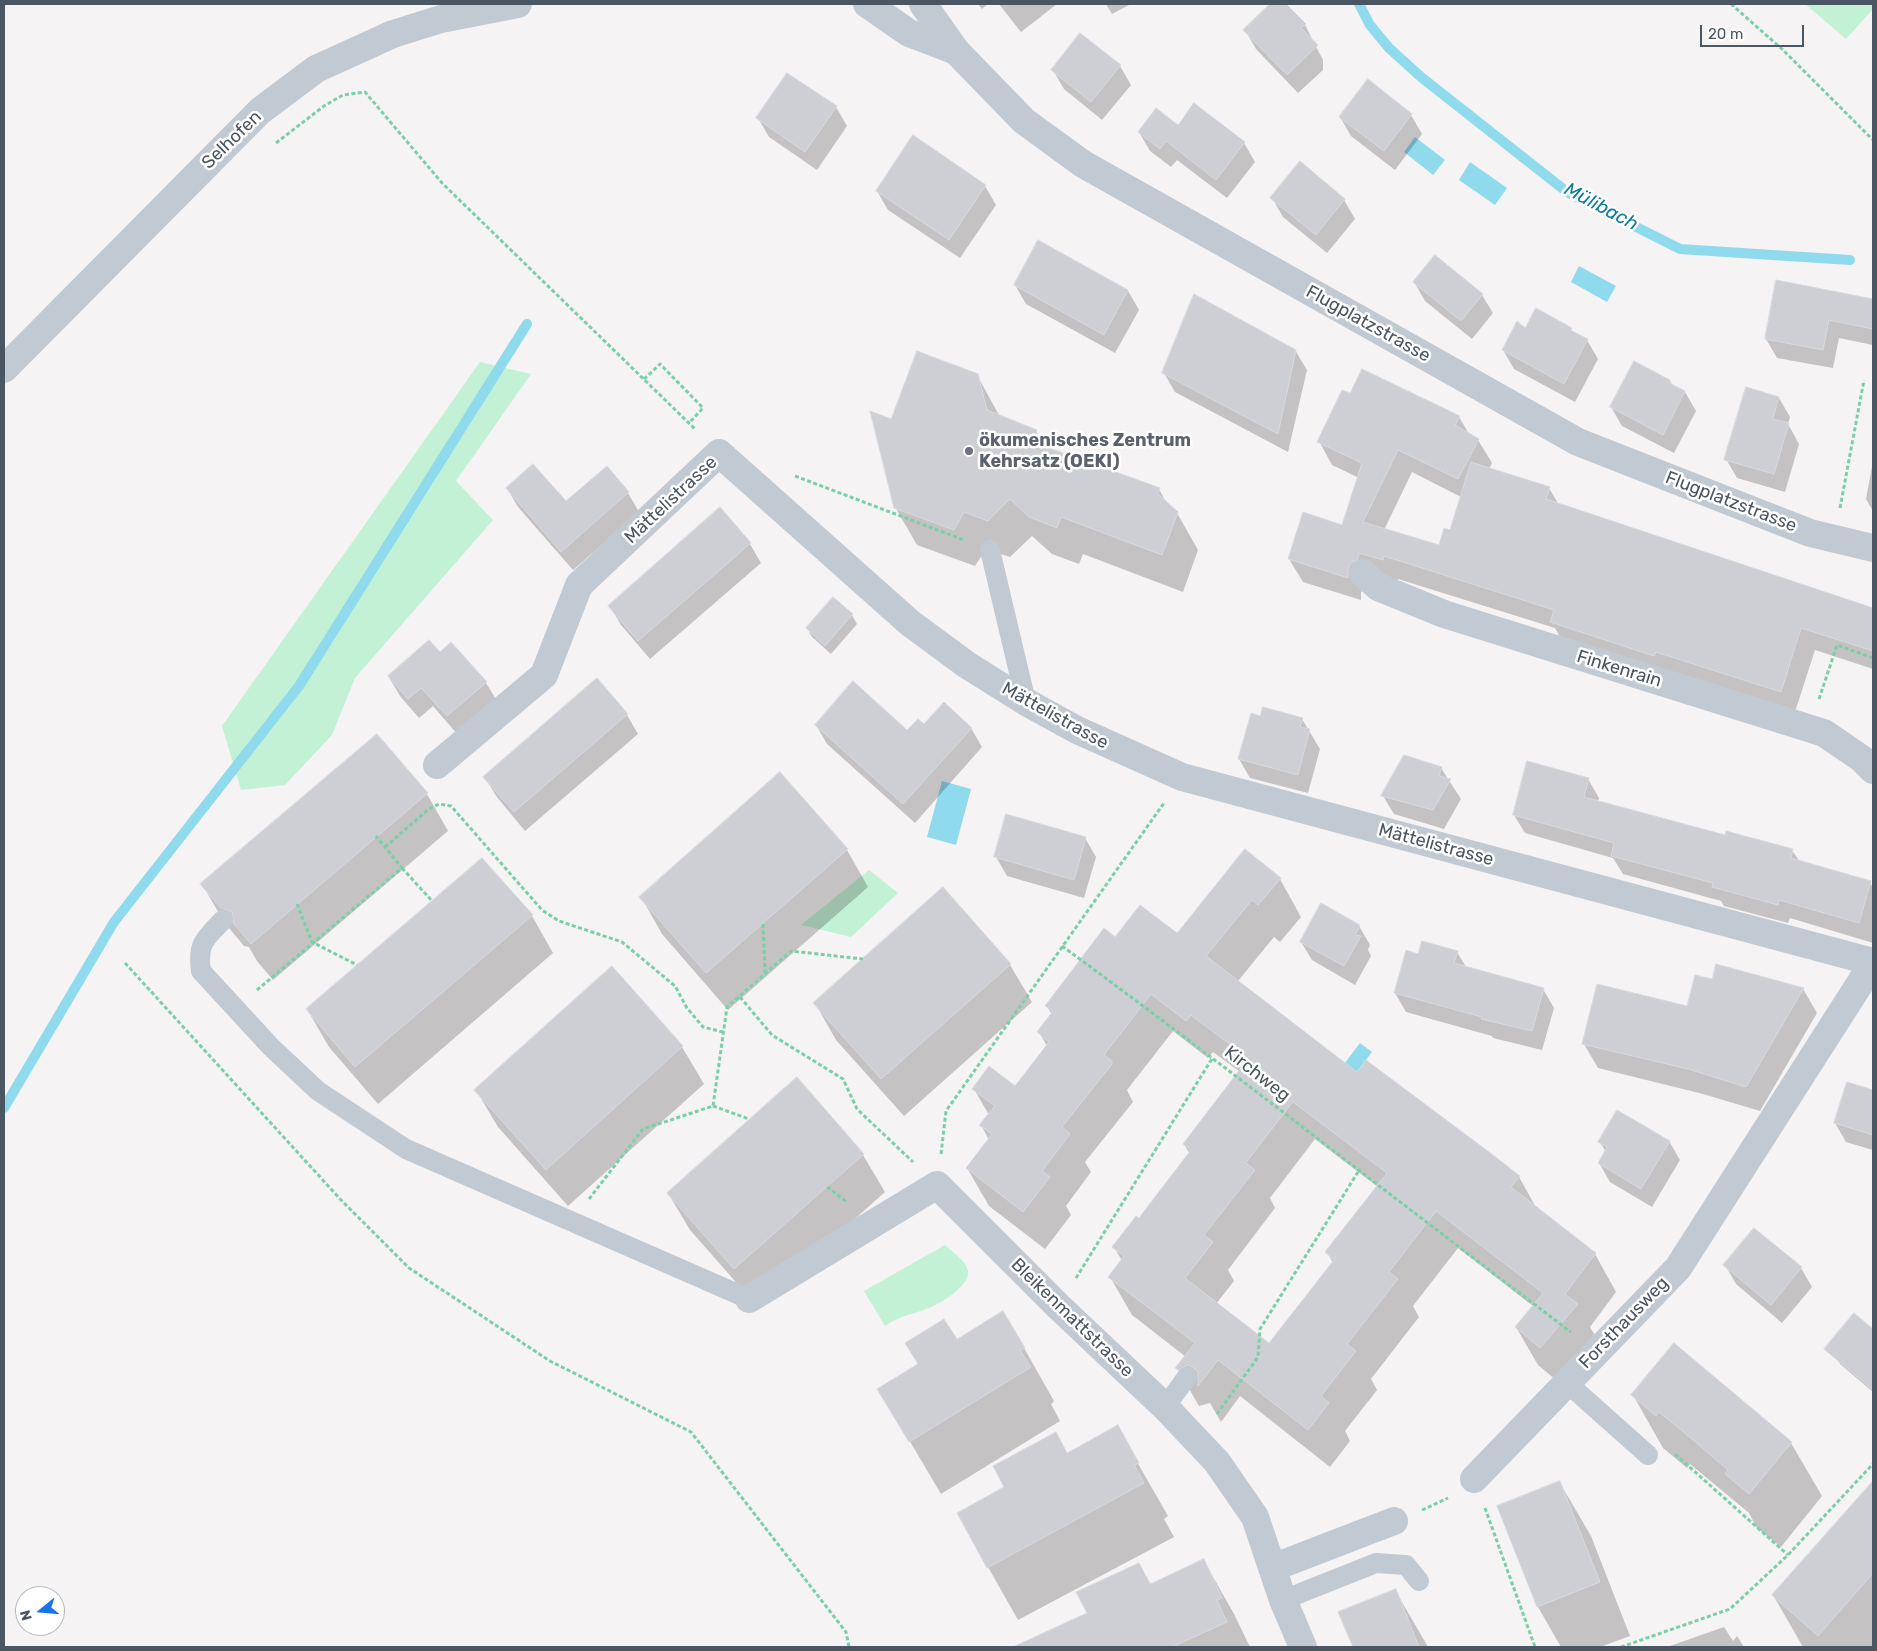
<!DOCTYPE html>
<html>
<head>
<meta charset="utf-8">
<style>
  body { margin:0 }
  #map { position:relative; width:1877px; height:1651px; overflow:hidden; background:#f5f3f3; font-family:Rubik,sans-serif }
  canvas { display:block }
  .frame { position:absolute; inset:0; border:5px solid #4a5661; pointer-events:none }
  .north { position:absolute; left:15px; top:1586px; width:50px; height:50px; box-sizing:border-box; background:#fff; border:1px solid #b7bbc0; border-radius:50%; rotate:253deg; font-size:14px; font-weight:700; line-height:20px; text-align:center; color:#4a5661 }
  .north::after { content:''; display:block; margin:auto; width:18px; height:22px; background:#1a73e8; clip-path:polygon(50% 0,100% 100%,50% 72%,0 100%) }
  .scale { position:absolute; left:1700px; top:25px; width:104px; height:22px; box-sizing:border-box; border:2px solid #4a5661; border-top:0; padding-left:6px; font-size:15px; line-height:18px; white-space:nowrap; color:#4a5661; -webkit-text-stroke:4px #fff; paint-order:stroke }
</style>
</head>
<body>
<div id="map">
<canvas width="1877" height="1651"></canvas>
<div class="frame"></div>
<div class="north">N</div>
<div class="scale">20 m</div>
</div>
<script>
const ctx = document.querySelector('canvas').getContext('2d');
ctx.lineJoin = 'round';
function fillPath(path, color) { ctx.fillStyle = color; ctx.fill(path, 'evenodd'); }
function stroke(path, color, width, dash) { ctx.strokeStyle = color; ctx.lineWidth = width; ctx.lineCap = dash ? 'butt' : 'round'; ctx.setLineDash(dash || []); ctx.stroke(path); }
function label(font, color, halo, rows, align = 'center') {
  ctx.font = font + ' Rubik,sans-serif'; ctx.lineWidth = 5; ctx.setLineDash([]); ctx.textBaseline = 'middle'; ctx.strokeStyle = halo; ctx.fillStyle = color; for (const [text, x, y, turn = 0] of rows) {
    ctx.save(); ctx.translate(x, y); ctx.rotate((+turn || 0) * Math.PI / 180); ctx.textAlign = isNaN(turn) ? turn : align; if (halo) ctx.strokeText(text, 0, 0); ctx.fillText(text, 0, 0); ctx.restore();
  }
}
fillPath(new Path2D(`
  M1805,4H1873V9L1846,39Z
  M480,362L531,374L456,481L493,520L355,678L332,735L285,785L241,790L222,726Z
  M869,870L898,893L851,937L801,925Z
  M945,1245C952,1252 966,1260 968,1271C971,1284 942,1303 931,1307C915,1314 900,1315 885,1326L864,1291Z`), '#c3f1d5');
fillPath(new Path2D(`
  M1415,137L1445,160L1433,175L1404,152Z
  M1470,162L1507,188L1495,205L1459,180Z
  M1579,266L1616,286L1607,302L1571,282Z
  M942,781L971,789L956,845L927,837Z
  M1360,1043L1372,1052L1348,1084L1336,1075Z`), '#90daee');
fillPath(new Path2D(`
  M978,4H988L982,9Z
  M999,4H1057L1021,32Z
  M1106,4H1131L1112,14Z
  M1272,4H1285L1305,25L1323,60V70L1298,93L1256,49L1245,30Z
  M1120,66L1131,85L1102,120L1064,89L1053,70Z
  M1194,105L1244,143L1255,162L1227,198L1177,160L1171,167L1150,151L1139,132L1178,127Z
  M836,107L847,126L817,170L769,137L758,118Z
  M1411,115L1422,134L1395,170L1351,136L1340,117Z
  M985,186L996,205L960,258L888,210L877,191Z
  M1272,198L1344,200L1355,219L1327,253L1283,217Z
  M1414,282L1482,295L1493,313L1472,339L1425,301Z
  M1777,282L1873,300V345L1839,338L1833,368L1777,358L1766,339Z
  M1015,285L1128,291L1139,310L1115,353L1026,304Z
  M1571,329L1574,334L1587,340L1598,359L1575,402L1514,369L1503,350L1525,330Z
  M1295,350L1307,370L1288,452L1175,392L1164,373Z
  M977,375L1000,417L1036,431L1046,448L1159,489L1167,504L1177,513L1198,550L1183,592L1083,554L1079,564L1052,554L1032,536L1010,557L986,549L975,566L917,545L895,507L892,420Z
  M1670,381L1673,386L1685,392L1696,411L1674,453L1622,426L1611,407Z
  M1351,395L1459,417L1469,434L1478,440L1492,463L1489,469L1549,488L1559,505L1873,609V669L1815,650L1794,715L1565,646L1555,628L1398,579L1396,583L1364,586L1361,593V600L1303,582L1289,559L1342,527L1359,478L1332,465L1319,441ZM1412,472L1461,497L1451,532L1440,547L1384,530Z
  M1779,398L1790,417L1788,424L1799,444L1785,492L1737,478L1726,459Z
  M1873,461V511L1866,499Z
  M607,467L628,493L639,512L573,570L518,507L507,488L566,503Z
  M720,509L750,544L761,563L650,659L621,625L610,606Z
  M833,599L852,615L857,624L831,654L812,637L807,628Z
  M440,654L486,683L497,701L458,735L433,706L419,718L400,696L389,677Z
  M596,680L627,715L638,734L525,831L496,796L485,777Z
  M1261,717L1302,719L1320,749L1308,793L1250,778L1239,759Z
  M816,725L907,732L924,726L971,728L982,747L915,823L827,744Z
  M1441,768L1461,799L1444,829L1394,814L1383,796Z
  M1588,779L1599,798L1598,802L1726,837L1792,850L1800,862L1870,882L1873,888V943L1790,918L1788,923L1724,906L1721,901L1623,874L1613,858L1525,833L1514,815Z
  M427,794L448,831L273,980L257,961L249,947L244,946L224,922L202,884Z
  M1085,838L1096,857L1084,898L1007,876L996,857Z
  M847,850L868,887L728,1010L662,934L641,897Z
  M1280,879L1301,917L1280,942L1274,937L1238,981L1358,1073L1519,1177L1537,1209L1595,1254L1616,1292L1590,1327L1599,1342L1562,1385L1538,1365L1516,1327L1533,1306L1458,1248L1413,1306L1419,1317L1371,1379L1377,1390L1345,1431L1350,1441L1330,1467L1240,1396L1221,1422L1210,1403L1199,1406L1177,1368L1186,1357L1132,1315L1110,1277L1122,1261L1114,1247L1139,1220L1190,1154L1184,1144L1240,1072L1213,1052L1208,1058L1173,1031L1127,1090L1133,1102L1085,1162L1091,1172L1066,1206L1071,1215L1045,1249L989,1206L967,1168L989,1140L981,1125L989,1115L974,1089L1015,1087L1047,1046L1039,1032L1052,1015L1047,1006L1115,939L1177,935ZM1315,1139L1378,1187L1327,1252L1333,1263L1269,1345L1216,1304L1234,1281L1228,1270L1275,1208L1270,1198Z
  M943,889L1010,965L1032,1002L904,1116L836,1040L815,1003Z
  M532,916L553,953L378,1104L329,1047L307,1009Z
  M1359,926L1370,945L1368,950L1371,956L1355,985L1312,960L1301,942Z
  M1457,952L1466,967L1543,989L1554,1008L1542,1050L1493,1038L1492,1036L1406,1012L1395,993L1419,956Z
  M611,968L682,1047L704,1084L568,1206L498,1127L476,1090Z
  M1713,981L1803,989L1817,1013L1760,1111L1703,1094L1598,1068L1584,1044L1688,1008Z
  M797,1079L863,1155L885,1192L757,1306L690,1230L668,1193Z
  M1847,1084L1873,1092V1150L1846,1142L1835,1123Z
  M1669,1141L1680,1160L1652,1207L1610,1182L1599,1163L1606,1152L1600,1142Z
  M1754,1230L1801,1268L1812,1287L1782,1323L1736,1284L1725,1265Z
  M1854,1315L1873,1331V1392L1840,1364L1829,1345Z
  M956,1341L1024,1348L1054,1401L1051,1404L1060,1421L941,1494L879,1389Z
  M1674,1345L1791,1443L1822,1496L1781,1547L1757,1528L1749,1513L1690,1464L1687,1468L1663,1448L1633,1395Z
  M1117,1427L1168,1516L1164,1519L1174,1537L1018,1620L988,1567L1006,1488Z
  M1560,1483L1591,1536L1630,1636L1600,1647H1561L1538,1607L1498,1507Z
  M1873,1483V1647H1803L1773,1595Z
  M1204,1561L1234,1614L1250,1647H1044L1039,1636L1088,1614L1139,1564L1151,1585Z
  M1395,1590L1428,1647H1354L1340,1612Z
  M1724,1627L1733,1641L1737,1636L1744,1647H1667Z`), '#0003');
stroke(new Path2D(`
  M1359,4L1370,25L1389,48L1421,77L1567,192L1680,249L1850,260
  M4,1108L114,922L299,686L527,324`), '#90daee', 10);
const building = new Path2D(`
  M1270,4H1286L1306,24L1301,28L1318,45L1287,75L1243,30Z
  M1080,33L1121,65L1091,102L1051,70Z
  M787,73L837,106L805,152L756,118Z
  M1368,79L1412,114L1384,151L1339,117Z
  M1194,103L1245,142L1216,180L1166,141L1160,149L1138,132L1156,108L1178,125Z
  M913,135L986,185L949,240L876,191Z
  M1300,161L1345,199L1316,235L1270,198Z
  M1038,240L1128,290L1104,335L1014,285Z
  M1435,255L1483,294L1461,321L1413,282Z
  M1776,280L1873,299V329L1829,320L1823,350L1765,339Z
  M1194,294L1296,350L1278,434L1162,373Z
  M1536,308L1572,328L1570,330L1588,339L1564,384L1502,350L1517,321L1525,328Z
  M917,351L978,374L987,410L1037,430L1033,442L1160,488L1158,494L1178,512L1162,555L1061,517L1057,528L1029,517L1010,499L988,521L964,512L954,530L894,508L870,411L891,419Z
  M1634,361L1670,380L1669,383L1685,391L1663,435L1610,407Z
  M1362,369L1460,416L1455,425L1479,439L1458,479L1398,450L1363,522L1439,545L1444,528L1450,530L1471,462L1550,487L1546,499L1873,608V651L1801,628L1781,692L1656,652L1654,656L1550,622L1554,610L1384,556L1383,560L1359,553L1358,559L1351,563L1348,569V578L1288,559L1303,512L1342,525L1362,463L1317,442L1342,390L1350,393Z
  M1746,387L1779,397L1773,419L1789,423L1774,474L1724,460Z
  M533,464L566,501L607,466L629,492L561,552L506,488Z
  M720,507L751,543L638,641L608,606Z
  M833,597L853,614L825,646L806,628Z
  M429,640L440,652L451,642L487,682L447,716L421,688L408,699L388,676Z
  M597,678L628,714L514,812L483,777Z
  M853,681L907,730L918,719L924,724L944,702L972,728L903,804L815,725Z
  M1263,707L1303,718L1300,727L1310,729L1298,775L1238,759L1251,713L1260,716Z
  M377,734L428,793L251,944L234,924L232,912L221,908L200,884Z
  M1404,755L1442,767L1439,776L1451,779L1433,810L1381,796Z
  M1527,761L1589,778L1584,797L1725,835L1726,831L1793,849L1791,858L1871,881L1859,923L1779,900L1778,905L1712,887L1713,883L1611,856L1614,843L1513,815Z
  M780,772L848,849L706,973L639,897Z
  M1006,814L1086,837L1074,880L994,857Z
  M1245,849L1281,878L1258,905L1252,900L1206,956L1357,1072L1366,1060L1493,1155L1520,1176L1511,1187L1596,1253L1565,1294L1578,1304L1540,1348L1515,1327L1543,1293L1436,1211L1389,1272L1398,1279L1347,1344L1356,1351L1321,1396L1329,1403L1308,1430L1218,1360L1198,1386V1373L1194,1368L1188,1365L1178,1370L1175,1368L1195,1343L1108,1277L1124,1256L1112,1247L1136,1216L1139,1218L1191,1150L1183,1144L1244,1064L1241,1062L1245,1056L1219,1036L1191,1015L1186,1021L1151,994L1104,1055L1112,1061V1064L1062,1127L1070,1134L1042,1171L1050,1177L1023,1212L966,1168L992,1134L979,1125L995,1106L972,1089L989,1066L1015,1086L1049,1042L1037,1032L1053,1011L1045,1006L1104,928L1115,937L1140,905L1177,933ZM1293,1102L1387,1173L1325,1252L1334,1260L1269,1343L1185,1278L1213,1242L1204,1235L1255,1170L1246,1163Z
  M482,858L533,915L355,1067L306,1009Z
  M943,887L1011,964L881,1079L813,1003Z
  M1321,903L1360,925L1355,935L1361,936L1344,966L1300,942Z
  M1422,941L1458,951L1454,963L1544,988L1532,1031L1481,1019L1482,1017L1394,993L1406,950L1418,954Z
  M1716,964L1804,988L1746,1087L1688,1069L1582,1044L1597,984L1687,1006L1695,975L1712,979Z
  M612,966L683,1046L546,1170L474,1090Z
  M797,1077L864,1154L734,1269L667,1193Z
  M1847,1082L1873,1090V1135L1834,1123Z
  M1617,1110L1670,1141L1641,1189L1598,1163L1607,1147L1598,1142Z
  M1754,1228L1802,1267L1771,1305L1723,1265Z
  M1003,1311L1025,1348L1020,1350L1031,1367L909,1442L877,1389L918,1364L905,1343L944,1319L957,1339Z
  M1854,1313L1873,1329V1390L1824,1349Z
  M1674,1343L1792,1442L1749,1494L1725,1474L1728,1470L1693,1440L1659,1412L1656,1416L1631,1395Z
  M1118,1425L1139,1463L1134,1465L1144,1483L987,1568L957,1513L1004,1487L993,1466L1056,1432L1067,1453Z
  M1560,1481L1600,1582L1537,1607L1497,1506Z
  M1873,1481V1573L1818,1636L1772,1595Z
  M1204,1559L1222,1598L1217,1600L1227,1622L1172,1647H1013L1087,1613L1076,1592L1139,1563L1150,1584Z
  M1396,1589L1419,1647H1353L1338,1612Z`);
fillPath(building, '#cdcfd5');
stroke(building, '#d7d9de', 1);
stroke(new Path2D(`
  M1731,4L1782,49L1873,140
  M276,143L324,106L343,95L365,92L442,183L696,430
  M644,379L660,364L703,408L689,423
  M795,476L964,540
  M1840,508L1864,380
  M1819,699L1837,645L1873,658
  M385,847L429,809L439,804L451,806L542,910L559,921L622,942L675,986L687,1008L703,1027L723,1032
  M402,868L432,901
  M297,904L312,942L357,965
  M763,924L765,973
  M1062,946C1234,1072 1401,1204 1571,1332
  M125,963L341,1200L409,1268L550,1361L691,1432L846,1632L849,1647
  M257,990L402,868L376,836
  M740,997L772,1035L843,1079L857,1109L913,1162
  M713,1106L749,1119
  M941,1154L946,1111L1164,803
  M827,1187L847,1202
  M589,1199L643,1129L713,1106L727,1007L791,951L863,959
  M1076,1278L1213,1057
  M1217,1414L1258,1357L1260,1329L1358,1172
  M1675,1454L1788,1555
  M1485,1508L1535,1647
  M1422,1510L1448,1498
  M1621,1647L1730,1609L1788,1555L1873,1464`), '#7ad0a6', 3, [4, 2.5]);
stroke(new Path2D(`
  M990,550L1026,702
  M223,920C205,939 197,943 201,971L271,1047L318,1091L406,1149L749,1299
  M1566,1382L1648,1455
  M1165,1407L1187,1377
  M1283,1600L1376,1563L1406,1565L1419,1581`), '#c1cad2', 20);
stroke(new Path2D(`
  M867,4L909,33L956,51
  M4,369L260,111L316,69L393,34L441,19L518,4
  M1363,573L1378,587L1444,614L1824,733L1862,759L1873,770
  M437,765L544,675L579,585L719,453L910,623L967,665L1026,702L1077,730L1182,777L1873,962
  M749,1299L937,1185L1058,1306L1165,1407L1217,1462L1255,1517L1283,1600L1303,1647
  M1474,1479L1678,1268L1873,963
  M1272,1568L1394,1521`), '#c1cad2', 28);
stroke(new Path2D(`
  M923,4L956,51L1024,121L1083,164L1578,442L1810,533L1873,548`), '#c1cad2', 28);
for (const [x, y, r, color] of [
  [969,451,5,"#6b7280"]
]) { const dot = new Path2D(); dot.arc(x, y, r, 0, 2 * Math.PI); ctx.fillStyle = color; ctx.fill(dot); stroke(dot, '#fff', 2); }
label('18px', '#4a5661', '#fff', [
  ["Selhofen",232,140,-44],
  ["Flugplatzstrasse",1368,324,29],
  ["Mättelistrasse",671,500,-43],
  ["Flugplatzstrasse",1731,502,21],
  ["Finkenrain",1619,669,17],
  ["Mättelistrasse",1055,716,29],
  ["Mättelistrasse",1436,845,15],
  ["Kirchweg",1257,1074,38],
  ["Bleikenmattstrasse",1072,1318,44],
  ["Forsthausweg",1624,1323,-46]
]);
label('bold 18px', '#5b616d', '#fff', [
  ["ökumenisches Zentrum",979,441],
  ["Kehrsatz (OEKI)",979,462]
], 'left');
label('italic 19px', '#0c7c9b', '#fff', [
  ["Mülibach",1601,207,28]
]);
</script>
</body>
</html>
